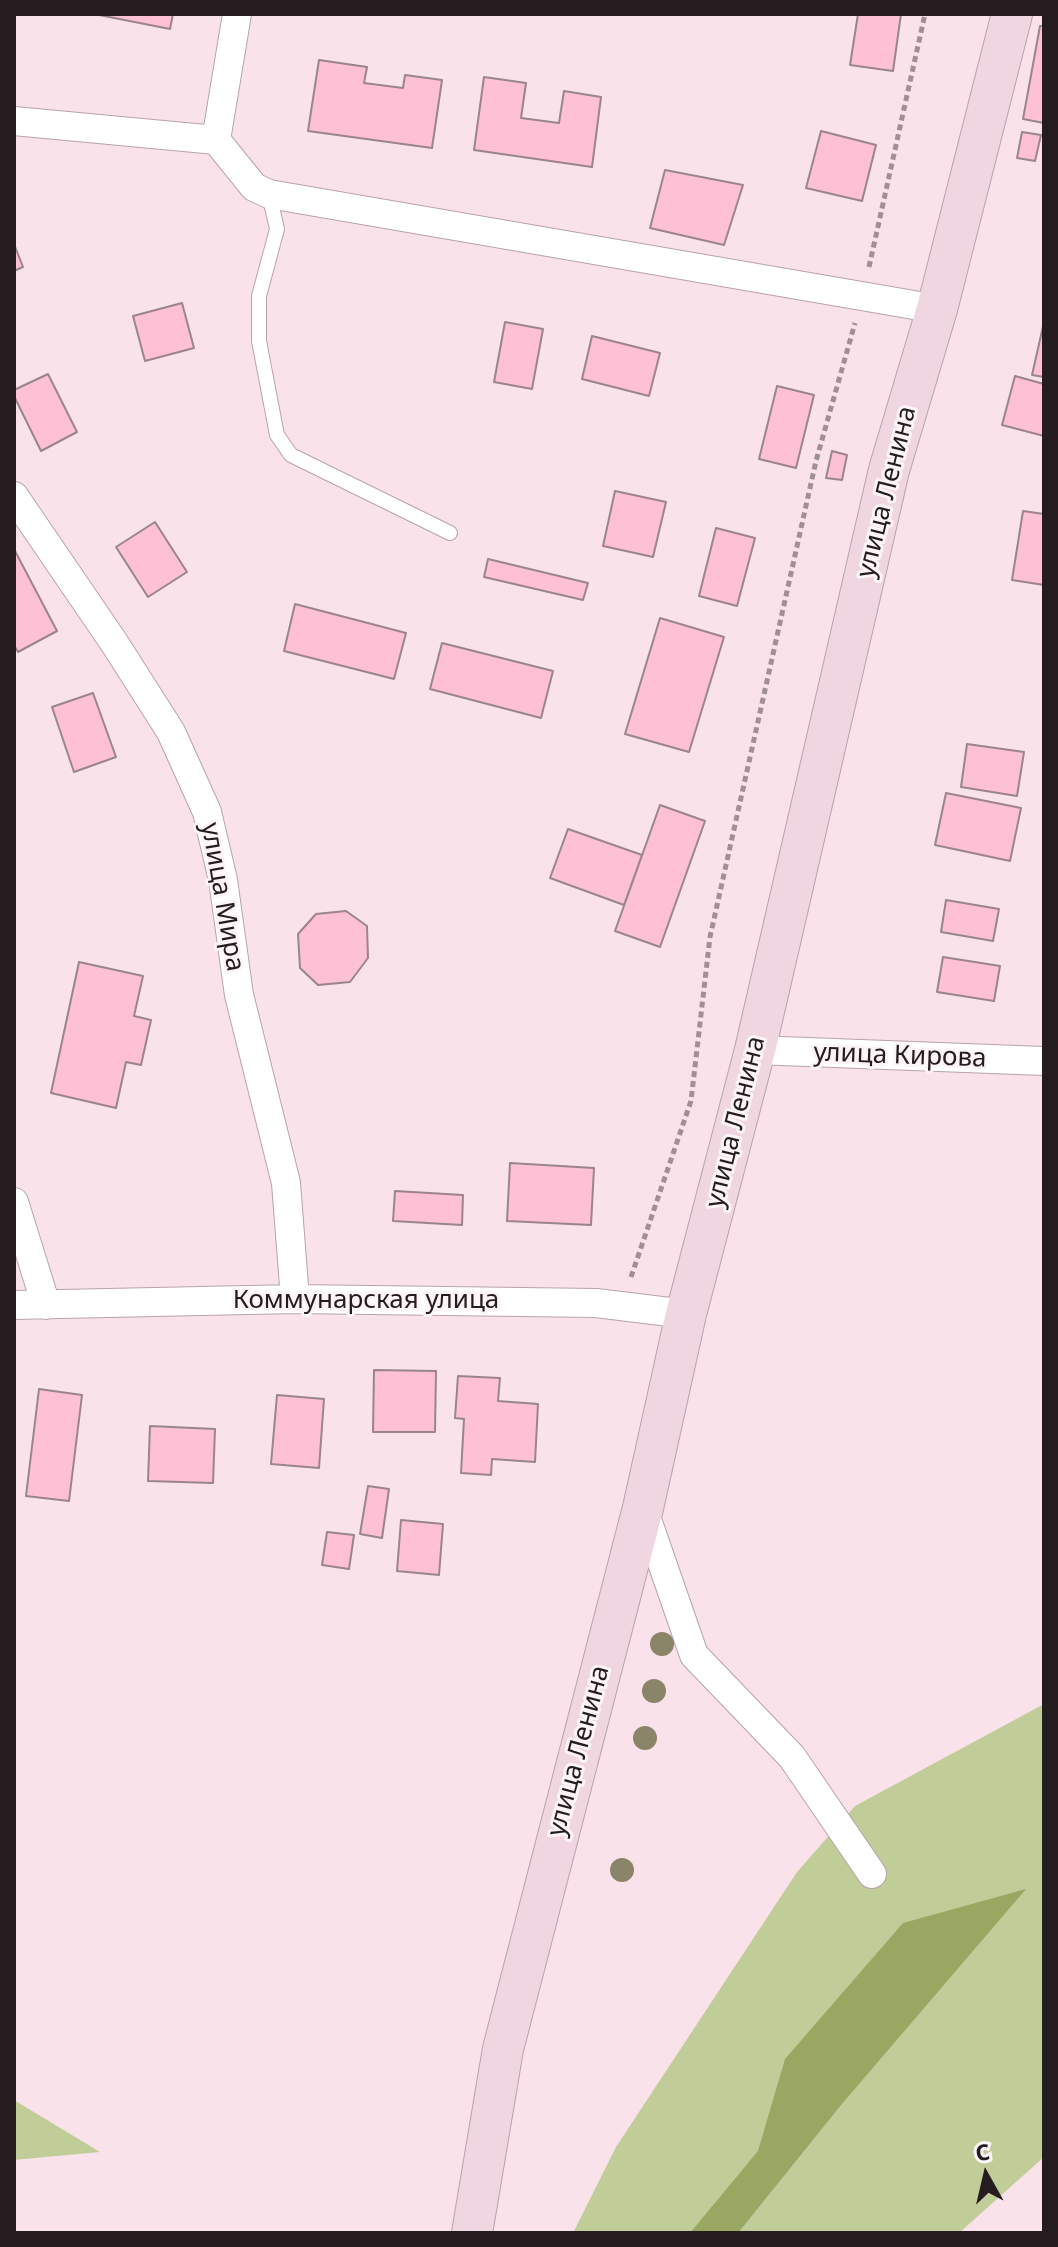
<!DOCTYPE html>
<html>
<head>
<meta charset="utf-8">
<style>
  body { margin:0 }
  #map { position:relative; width:1058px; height:2247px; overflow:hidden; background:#fae2ea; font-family:"Noto Sans",sans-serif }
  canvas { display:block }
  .frame { position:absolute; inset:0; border:16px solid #241c1f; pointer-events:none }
  .north { position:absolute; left:946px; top:2135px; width:80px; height:80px; -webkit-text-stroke:6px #fdf4f7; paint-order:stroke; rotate:352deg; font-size:22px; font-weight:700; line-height:32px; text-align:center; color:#241c1f }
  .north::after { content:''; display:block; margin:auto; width:28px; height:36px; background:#241c1f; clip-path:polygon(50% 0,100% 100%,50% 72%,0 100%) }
</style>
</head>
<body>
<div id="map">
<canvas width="1058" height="2247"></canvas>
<div class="frame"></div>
<div class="north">С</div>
</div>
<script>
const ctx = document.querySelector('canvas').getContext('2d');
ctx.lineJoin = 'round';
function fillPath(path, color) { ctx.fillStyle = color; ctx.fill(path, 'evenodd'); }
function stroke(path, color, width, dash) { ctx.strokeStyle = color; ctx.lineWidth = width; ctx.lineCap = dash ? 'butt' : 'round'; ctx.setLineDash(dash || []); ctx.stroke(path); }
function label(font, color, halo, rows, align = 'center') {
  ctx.font = font + ' "Noto Sans",sans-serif'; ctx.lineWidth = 6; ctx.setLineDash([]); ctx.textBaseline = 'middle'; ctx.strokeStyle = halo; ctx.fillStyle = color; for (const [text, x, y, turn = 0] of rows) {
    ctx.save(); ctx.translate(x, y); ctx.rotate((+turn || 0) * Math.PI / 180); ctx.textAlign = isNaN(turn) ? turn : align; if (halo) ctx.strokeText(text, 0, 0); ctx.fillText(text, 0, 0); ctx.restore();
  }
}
fillPath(new Path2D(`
  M1044,1704V2157L959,2233H573L616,2147L797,1872L855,1806Z
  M14,2100L100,2152L14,2160Z`), '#c1cd98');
fillPath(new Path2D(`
  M1026,1889L841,2105L738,2233H690L758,2151L785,2059L903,1923Z`), '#99a762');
const building = new Path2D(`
  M94,14H173L170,29Z
  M858,14H901L893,71L850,65Z
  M1040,26H1044V123L1023,119Z
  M319,60L367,67L364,83L403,88L405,75L442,80L432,148L308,131Z
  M484,77L526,83L521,118L559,123L564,91L601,97L592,167L474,150Z
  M821,131L876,145L862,201L806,188Z
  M1022,132L1041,135L1035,161L1017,158Z
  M665,170L743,185L724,245L650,228Z
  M14,244L23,267L14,271Z
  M182,303L194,348L145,361L133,316Z
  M505,322L543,329L532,389L494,382Z
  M1044,322V377L1032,375Z
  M592,336L660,353L649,396L582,379Z
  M48,374L77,432L41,451L14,396V390Z
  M1015,376L1044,384V436L1002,425Z
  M777,386L814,395L796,468L759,459Z
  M832,451L847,455L842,480L826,478Z
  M615,491L666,502L653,557L603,546Z
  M1023,511L1044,514V585L1012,580Z
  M155,522L187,572L148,597L116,547Z
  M716,528L755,538L737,606L699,596Z
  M14,549L57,631L18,652L14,645Z
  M488,559L588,583L583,600L484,577Z
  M295,604L406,633L394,679L284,651Z
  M660,618L724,637L689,752L625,734Z
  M442,643L553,671L541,718L430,689Z
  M93,693L116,757L74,772L52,707Z
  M967,744L1024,752L1017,796L961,787Z
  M946,793L1021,808L1010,861L935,845Z
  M660,805L705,821L660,947L615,931Z
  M568,829L642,855L624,905L550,878Z
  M946,900L999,909L993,941L941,932Z
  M346,911L367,926L368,958L350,982L318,985L300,968L298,934L316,914Z
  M943,957L1000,966L994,1001L937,992Z
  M79,962L143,976L134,1016L151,1020L141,1065L126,1062L116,1108L51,1093Z
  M510,1163L594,1168L591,1225L507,1221Z
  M395,1191L463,1195L462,1225L393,1221Z
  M374,1370L436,1371L435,1432H373Z
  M458,1376L500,1378L498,1401L538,1404L535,1462L492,1459L491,1475L461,1473L464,1419L455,1418Z
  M39,1389L82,1395L69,1501L26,1496Z
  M277,1395L324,1399L319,1468L271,1464Z
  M150,1426L215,1429L213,1483L148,1481Z
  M368,1486L389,1489L382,1538L360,1534Z
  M401,1520L443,1524L439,1575L397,1571Z
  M327,1532L354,1535L349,1569L322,1565Z`);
fillPath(building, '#fec0d5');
stroke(building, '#9a858c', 2);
const lane = new Path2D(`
  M269,194L277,229L259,296V341L277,435L291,455L450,533`);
const street = new Path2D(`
  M14,121L216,140L254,187L269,194L937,309
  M216,140L237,14
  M14,496L115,644L171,732L207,812L223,880L239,995L286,1183L295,1299
  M755,1050L1044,1061
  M14,1202L46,1305
  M14,1305L295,1299L596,1303L686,1314
  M643,1508L694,1655L792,1757L872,1874`);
const secondary = new Path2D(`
  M472,2233L503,2049L643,1508L686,1314L755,1050L889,470L937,309L1012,14`);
stroke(lane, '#b8a3a9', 16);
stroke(street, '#b8a3a9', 30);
stroke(secondary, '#b8a3a9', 42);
stroke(new Path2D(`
  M869,267L925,14
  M631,1277L691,1101L710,937L816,461L855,323`), '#a08f95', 5, [6, 4]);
stroke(lane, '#fff', 14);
stroke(street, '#fff', 28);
stroke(secondary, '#f0d6e0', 40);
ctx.fillStyle = '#8a8469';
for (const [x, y] of [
  [662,1644],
  [654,1691],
  [645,1738],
  [622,1870]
]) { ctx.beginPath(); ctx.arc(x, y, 12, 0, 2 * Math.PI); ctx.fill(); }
label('26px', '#241c1f', '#fdf4f7', [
  ["улица Ленина",887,492,-76],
  ["улица Мира",222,897,80],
  ["улица Кирова",900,1056,2],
  ["улица Ленина",736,1122,-76],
  ["Коммунарская улица",366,1301],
  ["улица Ленина",579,1751,-75]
]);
</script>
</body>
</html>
